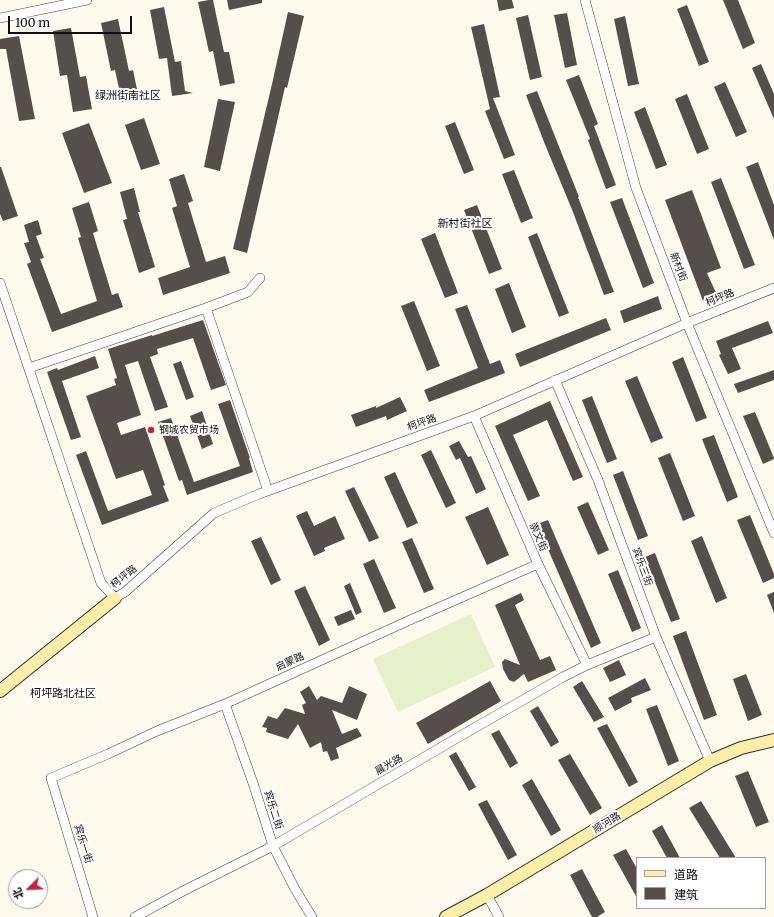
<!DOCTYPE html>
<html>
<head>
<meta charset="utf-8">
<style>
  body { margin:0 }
  #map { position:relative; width:774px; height:917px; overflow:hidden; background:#fffaee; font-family:Merriweather,"Noto Sans SC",serif }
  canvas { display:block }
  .legend { position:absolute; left:636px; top:857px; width:130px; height:52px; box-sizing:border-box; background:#fff; border:1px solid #9f9f9f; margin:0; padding:5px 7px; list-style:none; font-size:12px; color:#0e0e0e }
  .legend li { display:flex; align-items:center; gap:8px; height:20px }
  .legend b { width:20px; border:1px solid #9f9f9f }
  .north { position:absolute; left:8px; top:869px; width:40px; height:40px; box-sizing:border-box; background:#fff; border:1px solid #9f9f9f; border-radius:50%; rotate:246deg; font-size:11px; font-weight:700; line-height:16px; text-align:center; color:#0e0e0e }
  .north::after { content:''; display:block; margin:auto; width:14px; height:18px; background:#be2639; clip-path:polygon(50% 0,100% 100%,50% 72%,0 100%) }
  .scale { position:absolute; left:8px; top:16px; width:124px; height:18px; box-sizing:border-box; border:2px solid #0e0e0e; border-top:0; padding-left:5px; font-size:12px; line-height:14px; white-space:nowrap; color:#0e0e0e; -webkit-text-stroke:3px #fff; paint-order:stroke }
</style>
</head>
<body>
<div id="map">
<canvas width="774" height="917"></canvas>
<ul class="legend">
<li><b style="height:5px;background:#fea"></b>道路</li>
<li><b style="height:11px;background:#564e4a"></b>建筑</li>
</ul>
<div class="north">北</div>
<div class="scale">100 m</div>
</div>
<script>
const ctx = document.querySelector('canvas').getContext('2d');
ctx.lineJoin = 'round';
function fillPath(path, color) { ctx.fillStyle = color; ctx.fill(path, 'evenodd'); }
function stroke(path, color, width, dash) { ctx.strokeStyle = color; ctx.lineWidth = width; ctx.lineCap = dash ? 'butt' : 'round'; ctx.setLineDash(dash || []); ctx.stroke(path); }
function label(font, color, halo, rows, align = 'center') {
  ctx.font = font + ' Merriweather,"Noto Sans SC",serif'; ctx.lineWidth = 4; ctx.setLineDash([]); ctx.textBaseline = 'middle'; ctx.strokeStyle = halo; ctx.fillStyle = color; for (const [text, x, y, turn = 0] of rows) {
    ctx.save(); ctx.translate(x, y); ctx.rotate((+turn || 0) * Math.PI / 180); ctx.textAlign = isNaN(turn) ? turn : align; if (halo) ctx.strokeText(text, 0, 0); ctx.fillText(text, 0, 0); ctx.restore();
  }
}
fillPath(new Path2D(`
  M471,614L495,667L398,712L373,659Z`), '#e6f0ca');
fillPath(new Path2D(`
  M209,0H213L224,52H229L235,83L220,86L213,51L209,52L198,2Z
  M227,0H262V3L229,10Z
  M497,0H512L514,8L499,11Z
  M723,0H738L755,43L743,49Z
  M687,5L709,62L699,66L677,9Z
  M164,7L175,62L181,61L185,91L193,93L172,96L167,58L159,59L150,10Z
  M288,12L304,16L287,88L285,87L247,253L233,249L272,84Z
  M567,13L577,65L565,68L554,15Z
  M528,15L542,77L530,80L516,18Z
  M625,16L639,84L628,86L614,19Z
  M118,19L129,71L133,70L139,99L122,102L115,70L111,71L101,23Z
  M484,24L500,97L493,98L515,155L504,159L485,111L490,109L471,27Z
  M71,28L80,77L86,76L92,109L73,112L67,75L60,76L53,31Z
  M19,36L35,119L19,121L6,49H0V39Z
  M761,64L774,94V119L752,68Z
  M579,75L598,124L594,126L616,185L606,189L588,140L590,139L566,80Z
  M725,82L747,132L736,137L714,87Z
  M537,91L579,197H578L614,292L604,295L573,212L544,142L526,95Z
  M687,94L709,149L697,154L675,99Z
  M218,99L235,102L220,171L204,167Z
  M645,107L667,165L656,169L634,112Z
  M144,118L160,164L141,170L125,125Z
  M455,122L474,170L464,174L445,126Z
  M89,123L112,183L84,193L62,133Z
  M758,162L774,205V240L746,167Z
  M0,167H1L18,216L3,221L0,214Z
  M514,170L533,218L521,223L502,174Z
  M184,174L193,201L188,203L206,262L225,256L230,273L163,295L158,278L190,267L172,208L177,206L169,179Z
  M721,178L755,265L744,269L711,182Z
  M134,188L140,212H138L155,267L139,273L123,220L127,219L120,192Z
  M692,190L721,268L707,273L717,295L703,301L665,200Z
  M622,198L654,283L643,288L610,202Z
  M89,202L98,231L93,233L112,295L118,293L123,307L52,332L27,264L31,262L24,243L29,242L24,225L38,220L42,234L36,236L44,258L40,259L61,314L97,301L78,238L81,237L72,208Z
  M477,205L502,269L489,274L464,210Z
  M435,233L458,293L445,298L421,239Z
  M537,233L569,313L559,317L528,237Z
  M509,283L526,327L512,333L495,289Z
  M658,296L662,309L624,323L620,311Z
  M414,301L440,366L427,371L401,306Z
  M467,305L490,364L500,360L505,373L429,402L424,390L478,368L455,309Z
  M606,318L611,330L520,367L515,354Z
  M203,320L226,385L211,390L193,338L157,349L158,354L150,357L168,407L155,411L138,361L125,365L141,415L117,423L121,435L145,427L165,485L163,486L169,501L102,525L76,455L86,451L108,511L152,495L143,470L116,479L86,396L116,385L114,379L117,378L108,349L152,335V336Z
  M768,321L773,333L732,348L741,369L728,374L719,355L721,354L716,341Z
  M95,356L99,368L62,381L81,437L71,440L47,372L57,368L58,370Z
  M683,357L707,418L696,422L672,362Z
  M181,361L194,397L186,400L173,364Z
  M774,370V380L738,393L734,384Z
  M637,376L663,438L651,443L625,381Z
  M592,396L617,459L607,463L582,400Z
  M400,397L407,411L387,420L386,416L356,427L351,415L376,406V408Z
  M230,400L250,458H249L253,472L187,495L182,480L179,481L158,422L171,418L194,482L240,466L218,404Z
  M550,401L583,477L573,481L547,420L513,435L540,496L528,501L495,426Z
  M202,411L213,444L202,449L190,416Z
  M755,412L774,458V459L763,464L743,416Z
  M714,435L738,497L727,502L702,439Z
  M459,441L468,457L471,456L486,489L476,494L460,458L456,460L449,446Z
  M431,450L456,503L446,508L421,455Z
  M670,453L695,516L683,521L658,458Z
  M623,471L648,536L638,540L613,475Z
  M395,472L418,523L407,528L384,477Z
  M354,487L379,538L369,542L345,491Z
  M588,502L609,550L598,555L577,507Z
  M488,507L509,555L487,565L465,517Z
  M307,511L314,526L335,516L345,539L324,548L325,551L314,556L296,516Z
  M750,515L774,574V578L763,583L737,520Z
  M548,520L601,643L591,648L537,524Z
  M702,536L727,598L716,603L691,541Z
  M261,537L281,580L271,585L251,541Z
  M412,538L434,589L424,593L402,542Z
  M655,553L680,619L671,622L645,557Z
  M374,559L396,608L384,613L363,564Z
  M618,570L641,628L632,632L608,574Z
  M350,583L362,612L356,615L344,586Z
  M305,586L330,640L319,646L294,591Z
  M774,592V613L767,595Z
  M521,593L524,600L515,605L540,660L550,656L556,670L528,682L524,674L514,682L509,680L503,669L502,662L505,659L520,665L495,605Z
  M351,610L355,619L338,626L334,617Z
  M686,631L717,715L704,720L673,636Z
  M619,660L626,675L610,682L603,668Z
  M746,674L762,715L748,721L733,679Z
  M645,678L651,690L631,698L632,702L615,711L608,698Z
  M490,681L501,701L428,744L416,723Z
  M582,681L604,717L594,722L573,687Z
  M309,686L317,700L321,696L342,703L349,686L367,694L357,720L332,710L342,734L357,728L362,736L336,748L339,758L331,761L327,751L323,752L321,742L310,748L298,724L288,739L266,732L267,728L262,727L268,716L277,719L285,708L305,714L302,705L306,703L300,692Z
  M657,705L679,761L668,766L646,709Z
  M538,706L559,742L551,747L530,711Z
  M607,724L638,782L629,787L597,728Z
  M499,730L518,763L510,768L491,734Z
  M456,752L476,787L469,791L449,756Z
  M570,754L602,808L590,815L558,760Z
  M748,771L769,822L756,827L735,776Z
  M532,779L561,830L551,836L522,785Z
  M487,800L517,855L508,860L478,804Z
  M701,801L736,858H720L689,808Z
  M662,825L680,858H667L652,831Z
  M626,849L637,869V898L613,855Z
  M582,869L605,912L597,917H592L570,875Z`), '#564e4a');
const street = new Path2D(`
  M585,0L636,188L687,323L774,533
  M0,18L87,0
  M0,283L101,583L115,598L125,592L214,513L259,494L474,416L687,323L774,288
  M206,308L268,491
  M29,368L206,308L248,292L260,278
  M555,380L598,480L656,637L710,761
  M474,416L538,564L587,665
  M225,704L254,786L273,846L295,889L312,917
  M487,895L499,917
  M93,917L51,778L108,754L157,731L225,704L410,620L538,564
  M135,917L185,890L273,846L457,738L563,677L587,665L656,637`);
const secondary = new Path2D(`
  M0,691L115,598
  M446,917L487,895L710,761L741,748L774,740`);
stroke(street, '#414141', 10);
stroke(secondary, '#303030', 14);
stroke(street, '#fff', 9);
stroke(secondary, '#fea', 12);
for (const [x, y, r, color] of [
  [151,430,4,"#be2639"]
]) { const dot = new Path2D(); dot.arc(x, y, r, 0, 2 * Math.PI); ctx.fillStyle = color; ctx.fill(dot); stroke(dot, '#fff', 1.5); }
label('10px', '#0e0e0e', '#fff', [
  ["新村街",678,267,69],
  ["柯坪路",720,298,-22],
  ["柯坪路",422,423,-20],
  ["崇文街",538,537,67],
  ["宾乐三街",642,567,70],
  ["柯坪路",124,577,-39],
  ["启蒙路",290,662,-24],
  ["晨光路",389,765,-30],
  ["宾乐二街",273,810,72],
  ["顺河路",607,823,-31],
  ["宾乐一街",83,844,73]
]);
label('10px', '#0e0e0e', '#fff', [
  ["钢城农贸市场",159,430]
], 'left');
label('11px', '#0e0e0e', '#fff', [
  ["绿洲街南社区",128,96],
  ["新村街社区",465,224],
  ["柯坪路北社区",63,694]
]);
</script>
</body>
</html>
